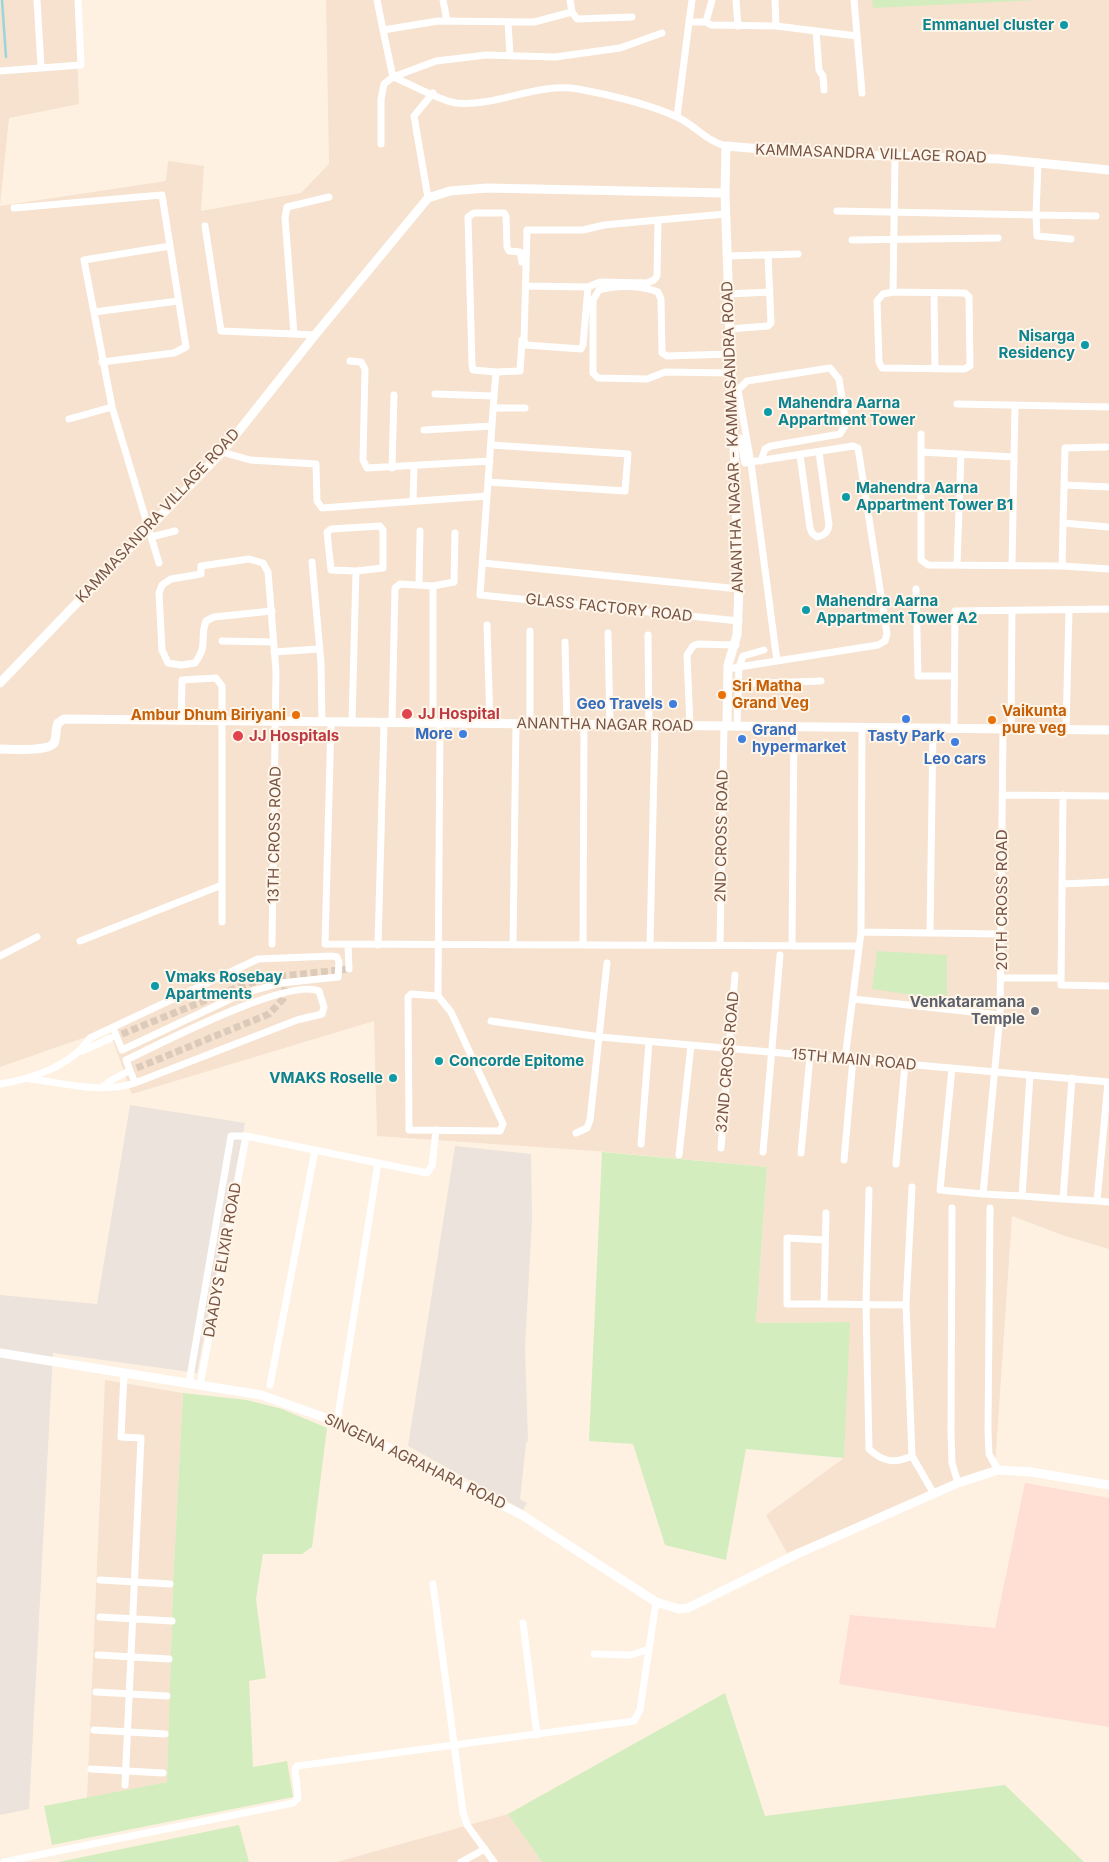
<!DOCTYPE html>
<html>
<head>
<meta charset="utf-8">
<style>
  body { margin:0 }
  canvas { display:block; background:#fef1e1 }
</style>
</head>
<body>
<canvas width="1109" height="1862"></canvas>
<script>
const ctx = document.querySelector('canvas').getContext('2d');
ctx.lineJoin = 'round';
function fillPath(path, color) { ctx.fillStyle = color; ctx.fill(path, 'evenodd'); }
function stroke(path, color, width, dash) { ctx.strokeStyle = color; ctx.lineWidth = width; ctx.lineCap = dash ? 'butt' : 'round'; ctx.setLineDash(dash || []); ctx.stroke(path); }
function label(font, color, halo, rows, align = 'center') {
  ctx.font = font + ' Inter,sans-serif'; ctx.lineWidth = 4; ctx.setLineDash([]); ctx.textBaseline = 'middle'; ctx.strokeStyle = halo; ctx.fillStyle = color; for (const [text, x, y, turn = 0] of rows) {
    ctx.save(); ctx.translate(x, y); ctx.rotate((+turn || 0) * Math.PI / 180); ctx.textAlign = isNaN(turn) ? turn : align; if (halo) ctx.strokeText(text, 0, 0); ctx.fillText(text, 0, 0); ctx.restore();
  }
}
fillPath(new Path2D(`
  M0,0H75L79,104L9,118L0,205Z
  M326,0H1109V1249L1062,1235L1012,1216L995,1466L787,1553L766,1515L844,1458L849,1322L756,1323L767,1167L596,1151L377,1136L374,1021L132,1094L109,1029L0,1067V206L166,181L168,161L204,166L201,211L301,193L329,164Z
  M105,1380L183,1393L173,1583L167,1782L87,1798Z
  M508,1814L542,1862H337Z`), '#f6e2ce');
fillPath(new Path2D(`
  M1025,1483L1109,1498V1727L839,1684L850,1615L995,1628Z`), '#ffded4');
fillPath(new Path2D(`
  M130,1105L245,1123L197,1373L53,1353L29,1809L0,1815V1295L97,1304Z
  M455,1146L531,1154L532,1219L525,1348L528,1440L526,1444L520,1499L527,1503L523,1510L408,1446Z`), '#ece3dc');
fillPath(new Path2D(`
  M872,0H1038L873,8Z
  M877,951L947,955V1000L872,989Z
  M602,1152L767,1167L756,1323L850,1322L844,1458L746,1449L726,1560L665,1545L633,1444L589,1441Z
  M183,1393L247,1400L282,1409L327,1428L312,1547L302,1554H263L256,1599L266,1678L249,1681L253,1767L287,1761L293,1797L52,1845L44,1806L167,1782L173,1583Z
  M725,1693L765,1816L1005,1785L1084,1862H542L508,1814Z
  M239,1825L249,1862H58Z`), '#d4edbe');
stroke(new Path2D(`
  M2,0L6,57`), '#99d6dc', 2.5);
stroke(new Path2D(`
  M112,1038L246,984L282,976L349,969
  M127,1072L269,1014L283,999L287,979`), '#dccaba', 7, [7, 3.5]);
stroke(new Path2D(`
  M37,0L41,66
  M377,0L383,30
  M443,0L447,21
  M570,0L572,12L577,19L632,17
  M736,0L738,26
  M775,0L776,26
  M854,0L862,93
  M508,22L510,56
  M689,22L692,0
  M706,22L711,25L776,26L857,36
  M816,31L819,70L823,76L824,90
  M0,71L81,65L78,0
  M393,77C409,83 440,101 456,103C497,107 537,82 578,89C610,95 647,103 677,117C695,125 706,141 726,146
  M393,77L383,30L438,21L534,22L572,12
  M677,117L689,22H706L712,0
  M381,144V99L384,84L393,77L436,61L486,55L555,57L620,48L662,33
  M428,198L414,116L433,93
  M14,208L162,195L186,347L174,353L102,362
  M837,211L1036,215L1038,162
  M658,220L604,225L583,230H527L524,340L526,345L581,349L583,345L588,287L600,282L647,283L654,280L657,276L658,220L726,214
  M205,226L221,331L294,334L285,218L287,207L329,197
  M1071,239L1037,236L1036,215L1096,216
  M852,240L998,238
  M727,256L798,254
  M526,286L588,287
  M893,292L883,294L877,301L879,362L882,368L964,369L970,366L969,297L965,293L893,292L895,155
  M934,293L935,369
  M728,294L770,292
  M94,312L178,301
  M729,329L768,326L771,323L768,255
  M294,334L315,335
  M730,354L667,356L662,353L661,299L658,292C641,285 616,285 599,290L593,300V373L598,378L647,379L665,372L731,373
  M350,361L361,362L365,369L363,460L367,468L490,461
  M496,372L520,371L522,340
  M435,394L494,396L488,482
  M494,396L496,372L473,370L472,365L468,217L474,213H504L506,216L507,247L509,251L520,252L522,262
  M957,404L1109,407
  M493,408H525
  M69,419L112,407
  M424,430L492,426
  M921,434V560L928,565L1062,566L1109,569
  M733,436L740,438L745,463L853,446L858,448L887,634L885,641L878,645L739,667L737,726
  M222,452L250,460L316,464L317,501L322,508L487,496L488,482L625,491L628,454L491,445
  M921,452L1014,457
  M800,455L810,528L812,533L817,537C825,535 828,532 829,525L819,452
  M761,461L765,449L771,446L840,434L846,424L839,379L830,368L747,381L738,390L751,463L777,661
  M392,468L394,395
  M1064,485L1109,487
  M487,496L480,595L739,621
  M413,501L414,466
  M1063,523L1109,527
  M151,537L175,531
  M312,562L321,663L322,722
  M159,563L112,407L84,260L170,246
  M483,563L739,589
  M957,565L961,454
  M1012,566L1015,405
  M1062,566L1065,448L1106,447
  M419,585L420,531
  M916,589L918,676H954
  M272,611L214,617L206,621C199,640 209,643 195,663L181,665L168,663L162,650L159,593L162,585L171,579L201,574V566L249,559L263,563L268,572L276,671L272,944
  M487,625L490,724
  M530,631V724
  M608,633L610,725
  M648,635L649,725
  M222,641L273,642
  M565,642L567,724
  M274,652L319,649
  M728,669L739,667L743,656L764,650
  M738,684L821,681
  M181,721L182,680L216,678L222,686V922
  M331,722L325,944L858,946
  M352,722L356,571L331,570L327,532L331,529L380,526L383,530V568L356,571
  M392,723L395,588L400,584L433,586
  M433,723V586L454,582L455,533
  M690,726L687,655L693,646L698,644L736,645
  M954,728L955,611L1109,609
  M1011,729L1012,611
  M1066,729L1069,610
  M1003,795L1109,796
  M1063,795L1061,985L1109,986
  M1062,884L1109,882
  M861,932L1001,934
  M930,932L933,728
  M80,941L222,885
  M348,945L349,969
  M378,945L384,723
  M513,945L516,724
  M583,945L584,725
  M650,945L655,725
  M720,945L724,726
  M792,946L794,727
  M0,956L37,937
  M1001,978H1057
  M438,996L411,994L408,997L409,1130L500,1131L503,1124L451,1012L438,996L440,724
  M853,999L1000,1015
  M491,1021L600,1037L1109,1082
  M82,1051L111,1038
  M845,1059L861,932L862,727
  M952,1068L940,1190L983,1194L1000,1015L1003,729
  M30,1079C63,1083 102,1094 135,1083L297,1020L322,1014L324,1007L319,991C288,977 160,1044 126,1060L135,1083
  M0,1084C32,1079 71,1066 90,1038L258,959L332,956L337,957L339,962L338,977L281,983L241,994L122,1050L113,1028
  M102,1088L110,1081L127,1072
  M576,1133L587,1128L590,1120L607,963
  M641,1144L649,1042
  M721,1148L735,975
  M763,1152L780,955
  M801,1153L810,1056
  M679,1155L691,1045
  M844,1160L853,1059
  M896,1164L905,1064
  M912,1187L906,1305L912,1456L934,1494
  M869,1190L866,1305L869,1449C883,1462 894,1464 912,1456
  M983,1194L1022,1196L1030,1075
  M1022,1196L1063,1199L1072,1078
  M1063,1199L1097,1201L1108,1082
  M1097,1201L1109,1202
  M952,1208L951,1433L952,1463L958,1483
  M990,1208L988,1431L989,1454L998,1470
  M826,1213L824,1304L906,1305
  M824,1304H787V1238L825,1240
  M124,1373L121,1437L141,1438L125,1785
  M189,1383L231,1136H246L427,1173L432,1166L436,1130
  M200,1385L246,1136
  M270,1385L315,1150
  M337,1422L378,1163
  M100,1580L170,1584
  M433,1584L463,1812L467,1825L494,1862
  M100,1617L172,1621
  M523,1623L537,1735
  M594,1654L631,1655L649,1649
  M98,1655L169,1659
  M96,1692L167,1696
  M94,1730L165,1734
  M91,1769L163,1773
  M4,1862L293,1803L298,1798L295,1769L297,1766L634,1721L640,1710L656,1602
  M461,1862L485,1849`), '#fff', 7);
stroke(new Path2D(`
  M0,683L222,452L315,335L428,198L450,191L487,188L725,193
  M727,726L728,665L737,635L739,589L725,193L726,146L821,154L999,159L1109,170
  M0,749C11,749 48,752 54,743C57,737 55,729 58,723L64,719L1109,730
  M0,1353L261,1395L337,1422L522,1515L656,1602L679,1609L688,1608L797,1554L958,1483L998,1470L1031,1472L1109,1485`), '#fff', 9);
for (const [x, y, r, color] of [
  [1064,25,5,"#0f9aa8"],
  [1085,345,5,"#0f9aa8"],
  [768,412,5,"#0f9aa8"],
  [846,497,5,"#0f9aa8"],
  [806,610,5,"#0f9aa8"],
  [722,695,5,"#e8710a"],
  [673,704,5,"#3f7fe0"],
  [407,714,6,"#e0444e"],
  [296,715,5,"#e8710a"],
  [906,719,5,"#3f7fe0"],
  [992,720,5,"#e8710a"],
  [463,734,5,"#3f7fe0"],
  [238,736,6,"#e0444e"],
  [742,739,5,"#3f7fe0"],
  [955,742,5,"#3f7fe0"],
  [155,986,5,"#0f9aa8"],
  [1035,1011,5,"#6b7280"],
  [439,1061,5,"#0f9aa8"],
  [393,1078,5,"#0f9aa8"]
]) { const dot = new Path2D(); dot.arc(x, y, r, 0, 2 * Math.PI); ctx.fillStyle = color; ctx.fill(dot); stroke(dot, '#fff5e9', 2); }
label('bold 15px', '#0d838f', '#fff5e9', [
  ["Emmanuel cluster",1054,25,"right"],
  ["Nisarga",1075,336,"right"],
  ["Residency",1075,353,"right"],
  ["Mahendra Aarna",778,403],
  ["Appartment Tower",778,420],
  ["Mahendra Aarna",856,488],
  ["Appartment Tower B1",856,505],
  ["Mahendra Aarna",816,601],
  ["Appartment Tower A2",816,618],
  ["Vmaks Rosebay",165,977],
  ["Apartments",165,994],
  ["Concorde Epitome",449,1061],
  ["VMAKS Roselle",383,1078,"right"]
], 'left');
label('15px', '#775445', '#fff5e9', [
  ["KAMMASANDRA VILLAGE ROAD",871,154,2],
  ["ANANTHA NAGAR - KAMMASANDRA ROAD",733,437,-92],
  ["KAMMASANDRA VILLAGE ROAD",158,516,-47],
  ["GLASS FACTORY ROAD",609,608,6],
  ["ANANTHA NAGAR ROAD",605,725,1],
  ["13TH CROSS ROAD",275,835,-89],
  ["2ND CROSS ROAD",722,836,-89],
  ["20TH CROSS ROAD",1002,900,-90],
  ["15TH MAIN ROAD",854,1060,5],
  ["32ND CROSS ROAD",728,1062,-85],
  ["DAADYS ELIXIR ROAD",223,1260,-80],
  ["SINGENA AGRAHARA ROAD",415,1462,26]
]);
label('bold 15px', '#c56008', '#fff5e9', [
  ["Sri Matha",732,686],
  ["Grand Veg",732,703],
  ["Vaikunta",1002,711],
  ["pure veg",1002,728],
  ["Ambur Dhum Biriyani",286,715,"right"]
], 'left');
label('bold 15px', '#366cbe', '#fff5e9', [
  ["Geo Travels",663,704],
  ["Grand",752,730,"left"],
  ["hypermarket",752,747,"left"],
  ["More",453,734],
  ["Tasty Park",906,736,"center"],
  ["Leo cars",955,759,"center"]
], 'right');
label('bold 15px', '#be3a42', '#fff5e9', [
  ["JJ Hospital",418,714],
  ["JJ Hospitals",249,736]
], 'left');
label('bold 15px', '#5b616d', '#fff5e9', [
  ["Venkataramana",1025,1002],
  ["Temple",1025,1019]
], 'right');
</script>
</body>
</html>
